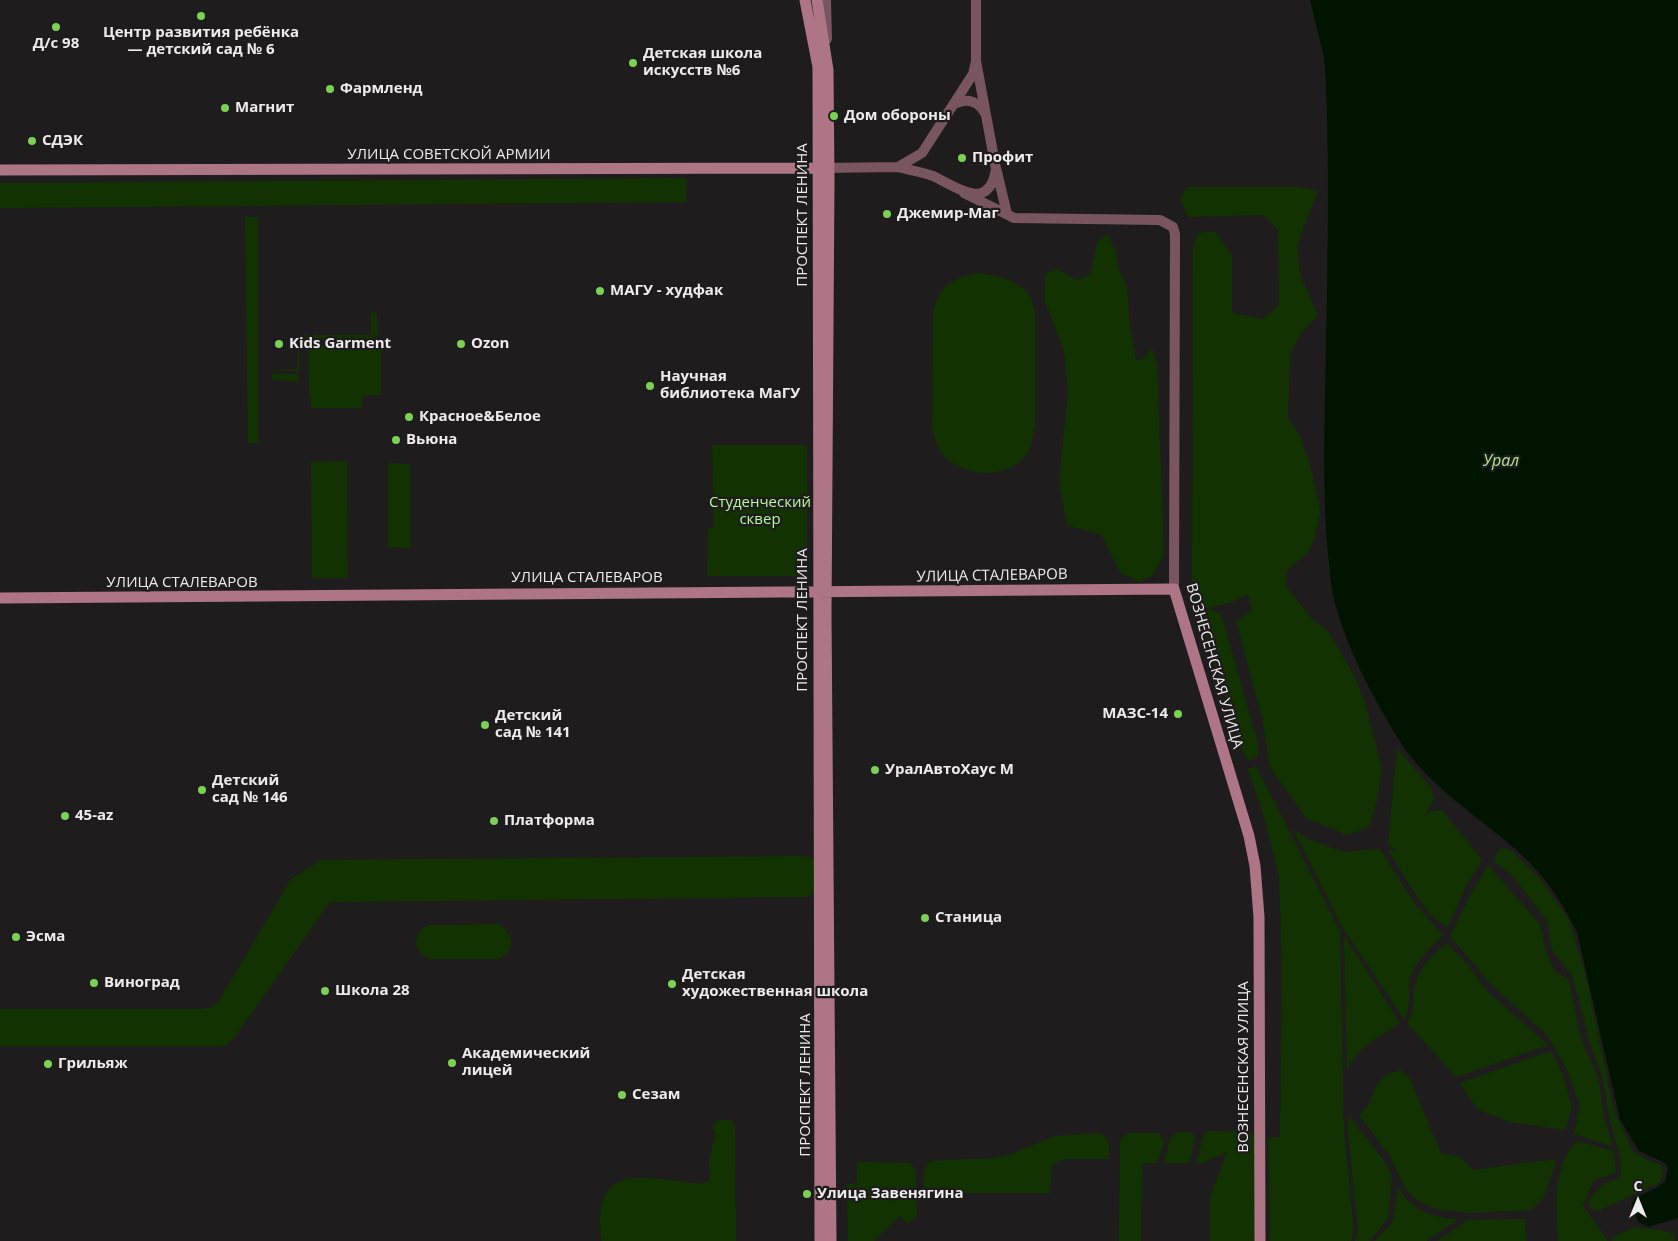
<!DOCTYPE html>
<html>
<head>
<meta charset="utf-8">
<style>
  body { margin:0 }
  #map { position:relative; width:1678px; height:1241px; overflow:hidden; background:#1f1c1d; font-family:"Open Sans",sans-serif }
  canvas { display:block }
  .north { position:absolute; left:1613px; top:1176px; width:50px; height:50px; -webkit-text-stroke:4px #1f1c1d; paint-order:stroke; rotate:0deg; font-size:14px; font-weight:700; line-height:20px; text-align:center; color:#edebec }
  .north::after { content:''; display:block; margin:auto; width:18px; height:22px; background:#edebec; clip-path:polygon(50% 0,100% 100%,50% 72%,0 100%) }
</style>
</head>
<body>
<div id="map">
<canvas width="1678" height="1241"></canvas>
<div class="north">С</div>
</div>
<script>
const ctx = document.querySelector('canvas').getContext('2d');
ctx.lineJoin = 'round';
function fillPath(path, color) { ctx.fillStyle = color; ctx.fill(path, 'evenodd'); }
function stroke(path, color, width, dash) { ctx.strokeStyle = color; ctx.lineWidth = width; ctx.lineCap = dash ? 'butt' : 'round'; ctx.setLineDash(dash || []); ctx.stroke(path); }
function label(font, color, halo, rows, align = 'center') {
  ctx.font = font + ' "Open Sans",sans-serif'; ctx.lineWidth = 4.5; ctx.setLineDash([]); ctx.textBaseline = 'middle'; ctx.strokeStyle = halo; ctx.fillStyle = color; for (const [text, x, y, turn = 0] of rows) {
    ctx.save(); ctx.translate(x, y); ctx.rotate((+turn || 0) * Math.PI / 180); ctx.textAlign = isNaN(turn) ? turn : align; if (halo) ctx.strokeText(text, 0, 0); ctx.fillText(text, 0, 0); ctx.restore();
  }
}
fillPath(new Path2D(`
  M686,178V202L0,208V183Z
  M1188,187H1299L1318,191L1297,245L1300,274L1318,315L1301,333L1290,354L1288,417L1300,436L1310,464L1320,510L1315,537L1307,554L1287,570L1286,586L1312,619L1329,632L1355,678L1365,703L1382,770L1377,801L1369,827L1347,835L1306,818L1270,767L1263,721L1236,621L1252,611L1248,594L1232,602L1200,610L1192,583L1193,249L1198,233L1215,231L1232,256V313L1263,319L1279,305L1278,230L1264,215L1188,217L1180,198Z
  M245,217H258V443H248Z
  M1108,235L1115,249L1119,270L1127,286L1130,328L1136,360H1142L1152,348L1157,364L1164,553L1153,575L1139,582L1120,572L1102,535L1067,525L1059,482L1068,392L1064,351L1045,301V274L1057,269L1077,280L1090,275L1097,242Z
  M978,273C995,275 1022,280 1031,298C1033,302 1034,309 1035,314V426C1033,435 1032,447 1026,455C1007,480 965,477 944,456C937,448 935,438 932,428L933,312C940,286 951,278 978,273Z
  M371,310L377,315L378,335L371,339H300L299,371H272L297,369L298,335H371Z
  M381,345V395H362V408H311V396L309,395L308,346Z
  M272,374H298L299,380L296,382L272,379Z
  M712,445H807V576H707L708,528H714Z
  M347,461L348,578H312L311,462Z
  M388,463L410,464V548L388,547Z
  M1210,609L1220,614L1224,624L1258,743V754L1254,759L1248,760L1243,752L1199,615L1201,611Z
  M1397,748L1432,789L1434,799L1424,817L1430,812L1442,810L1482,860L1466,886L1448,927C1425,918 1402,871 1388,850H1398L1388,845Z
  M1256,766L1340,931L1344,1131L1354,1231L1351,1241H1270L1268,1138L1280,1137L1282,969L1279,876L1264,817L1248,769Z
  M1293,829L1308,839L1344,852L1380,849L1415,904L1443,935C1432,946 1411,966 1409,982C1408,996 1412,1007 1404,1019L1344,930Z
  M1501,848L1511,850L1540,879L1568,918L1585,973L1614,1111L1633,1151L1643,1158L1661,1165L1663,1174L1659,1183L1600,1210H1592L1588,1201L1604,1184L1621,1177L1620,1157L1610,1121L1602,1076L1589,1041L1573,977L1552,950L1547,921L1513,876L1493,860Z
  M804,856L810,857L814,860V890L813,894L808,897L330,902L234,1038L225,1046H0V1009H201L213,1007L219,1001L291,879L321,860Z
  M1488,865L1540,924L1546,952L1554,970L1569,980L1580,1036L1599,1080L1604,1117L1613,1147L1574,1134L1580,1106L1567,1070L1548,1036L1490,983L1450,936L1466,903Z
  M499,924C514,934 516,950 499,959H429C412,950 412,933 429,925Z
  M1344,936L1400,1023C1379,1037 1357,1047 1347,1071Z
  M1447,943L1471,969L1486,990L1548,1045L1456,1077L1407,1023C1418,1006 1411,1001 1415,984C1420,967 1434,953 1447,943Z
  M1551,1051L1563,1074L1572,1108L1565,1130L1511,1122L1478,1110L1460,1083Z
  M1400,1070L1409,1077L1441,1153L1460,1157L1473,1170L1557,1159L1543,1199L1531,1210L1471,1213L1436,1209L1417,1200L1405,1188L1390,1156L1359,1115C1380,1099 1366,1079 1400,1070Z
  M1348,1115L1383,1159L1392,1175L1388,1218L1370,1241H1355L1358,1230L1348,1134Z
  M718,1120H731L735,1126L736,1241H602C589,1160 645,1178 701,1184L710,1180L709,1164L715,1132L712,1127Z
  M1209,1131L1250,1132L1256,1136L1255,1241H1210V1197L1227,1152L1200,1164L1196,1163L1203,1136Z
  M1177,1132H1190L1195,1136L1190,1163H1164L1170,1139Z
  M1099,1133C1111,1138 1109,1147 1109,1159H1063L1052,1166L1050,1193H925C924,1182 921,1168 931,1161L994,1158L1009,1155L1055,1136Z
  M1128,1133H1159L1164,1142L1157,1163L1142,1164L1141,1241H1119L1120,1144L1121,1139Z
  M1577,1141L1614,1151L1616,1173L1594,1180L1583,1205L1608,1241H1558C1557,1208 1551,1167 1577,1141Z
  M857,1162L910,1163L916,1171L917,1216L908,1224L900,1216L874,1241H848L847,1184L857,1183Z
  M1398,1187C1411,1211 1433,1218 1459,1219L1426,1241H1375L1393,1222Z
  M1525,1219L1526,1241H1437L1468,1220Z
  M1634,1227C1649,1231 1661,1227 1675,1235L1674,1241H1612V1238Z`), '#123301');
fillPath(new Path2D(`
  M1310,0H1678V1218L1648,1227L1638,1222L1631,1205L1635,1198L1658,1187L1665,1181L1668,1168L1665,1163L1639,1151L1620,1120L1577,932C1564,907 1550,883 1530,863C1487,820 1430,791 1397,737C1373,697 1350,655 1337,610C1331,593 1330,572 1328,554C1323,501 1324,448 1325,395C1327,291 1330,187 1326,84L1324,57Z`), '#011400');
stroke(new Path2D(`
  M826,0L827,39
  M976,61L996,169C989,213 957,187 933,176C922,172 909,170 898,167L922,153L973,74L976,61V0
  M957,103C968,98 979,102 985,113
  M822,168L898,167
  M997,172L1007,214
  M964,193L1014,218L1160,220L1173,227L1175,234L1174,589`), '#79565f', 10);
stroke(new Path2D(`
  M805,0L818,67L820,1241
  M817,0L828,70L829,181L826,614L831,1241
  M0,170L818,168
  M0,598L1174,589L1249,836L1255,866L1259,917L1260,1241`), '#ae7684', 11);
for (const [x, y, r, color] of [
  [201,16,5,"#7bd155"],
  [56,27,5,"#7bd155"],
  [633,63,5,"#7bd155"],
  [330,89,5,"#7bd155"],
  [225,108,5,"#7bd155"],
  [834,116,5,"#7bd155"],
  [32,141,5,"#7bd155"],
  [962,158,5,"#7bd155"],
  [887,214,5,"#7bd155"],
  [600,291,5,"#7bd155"],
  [279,344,5,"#7bd155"],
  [461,344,5,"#7bd155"],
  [650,386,5,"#7bd155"],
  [409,417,5,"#7bd155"],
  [396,440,5,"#7bd155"],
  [1178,714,5,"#7bd155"],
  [485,725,5,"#7bd155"],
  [875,770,5,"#7bd155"],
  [202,790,5,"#7bd155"],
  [65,816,5,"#7bd155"],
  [494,821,5,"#7bd155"],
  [925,918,5,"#7bd155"],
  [16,937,5,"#7bd155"],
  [94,983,5,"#7bd155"],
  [672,984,5,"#7bd155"],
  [325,991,5,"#7bd155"],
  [452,1063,5,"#7bd155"],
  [48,1064,5,"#7bd155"],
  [622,1095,5,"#7bd155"],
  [807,1194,5,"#7bd155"]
]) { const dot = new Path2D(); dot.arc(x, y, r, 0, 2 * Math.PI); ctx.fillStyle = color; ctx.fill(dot); stroke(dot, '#1f1c1d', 2); }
label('bold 15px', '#edebec', '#1f1c1d', [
  ["Центр развития ребёнка",201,33,"center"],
  ["— детский сад № 6",201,50,"center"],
  ["Д/с 98",56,44,"center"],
  ["Детская школа",643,54],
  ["искусств №6",643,71],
  ["Фармленд",340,89],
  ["Магнит",235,108],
  ["Дом обороны",844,116],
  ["СДЭК",42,141],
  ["Профит",972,158],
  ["Джемир-Маг",897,214],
  ["МАГУ - худфак",610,291],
  ["Kids Garment",289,344],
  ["Ozon",471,344],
  ["Научная",660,377],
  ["библиотека МаГУ",660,394],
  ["Красное&Белое",419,417],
  ["Вьюна",406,440],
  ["МАЗС-14",1168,714,"right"],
  ["Детский",495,716],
  ["сад № 141",495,733],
  ["УралАвтоХаус М",885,770],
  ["Детский",212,781],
  ["сад № 146",212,798],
  ["45-az",75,816],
  ["Платформа",504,821],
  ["Станица",935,918],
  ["Эсма",26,937],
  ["Детская",682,975],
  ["художественная школа",682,992],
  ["Виноград",104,983],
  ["Школа 28",335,991],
  ["Академический",462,1054],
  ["лицей",462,1071],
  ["Грильяж",58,1064],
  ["Сезам",632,1095],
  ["Улица Завенягина",817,1194]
], 'left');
label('15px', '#edebec', '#1f1c1d', [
  ["УЛИЦА СОВЕТСКОЙ АРМИИ",449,155],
  ["ПРОСПЕКТ ЛЕНИНА",803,215,-90],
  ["УЛИЦА СТАЛЕВАРОВ",992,576,-1],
  ["УЛИЦА СТАЛЕВАРОВ",587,578],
  ["УЛИЦА СТАЛЕВАРОВ",182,583],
  ["ПРОСПЕКТ ЛЕНИНА",803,620,-90],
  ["ВОЗНЕСЕНСКАЯ УЛИЦА",1214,666,74],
  ["ВОЗНЕСЕНСКАЯ УЛИЦА",1244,1067,-90],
  ["ПРОСПЕКТ ЛЕНИНА",806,1085,-90]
]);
label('15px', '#b6f89d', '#1f1c1d', [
  ["Студенческий",760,503],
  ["сквер",760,520]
]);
label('italic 16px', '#a7e88d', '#1f1c1d', [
  ["Урал",1501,461]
]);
</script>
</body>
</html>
